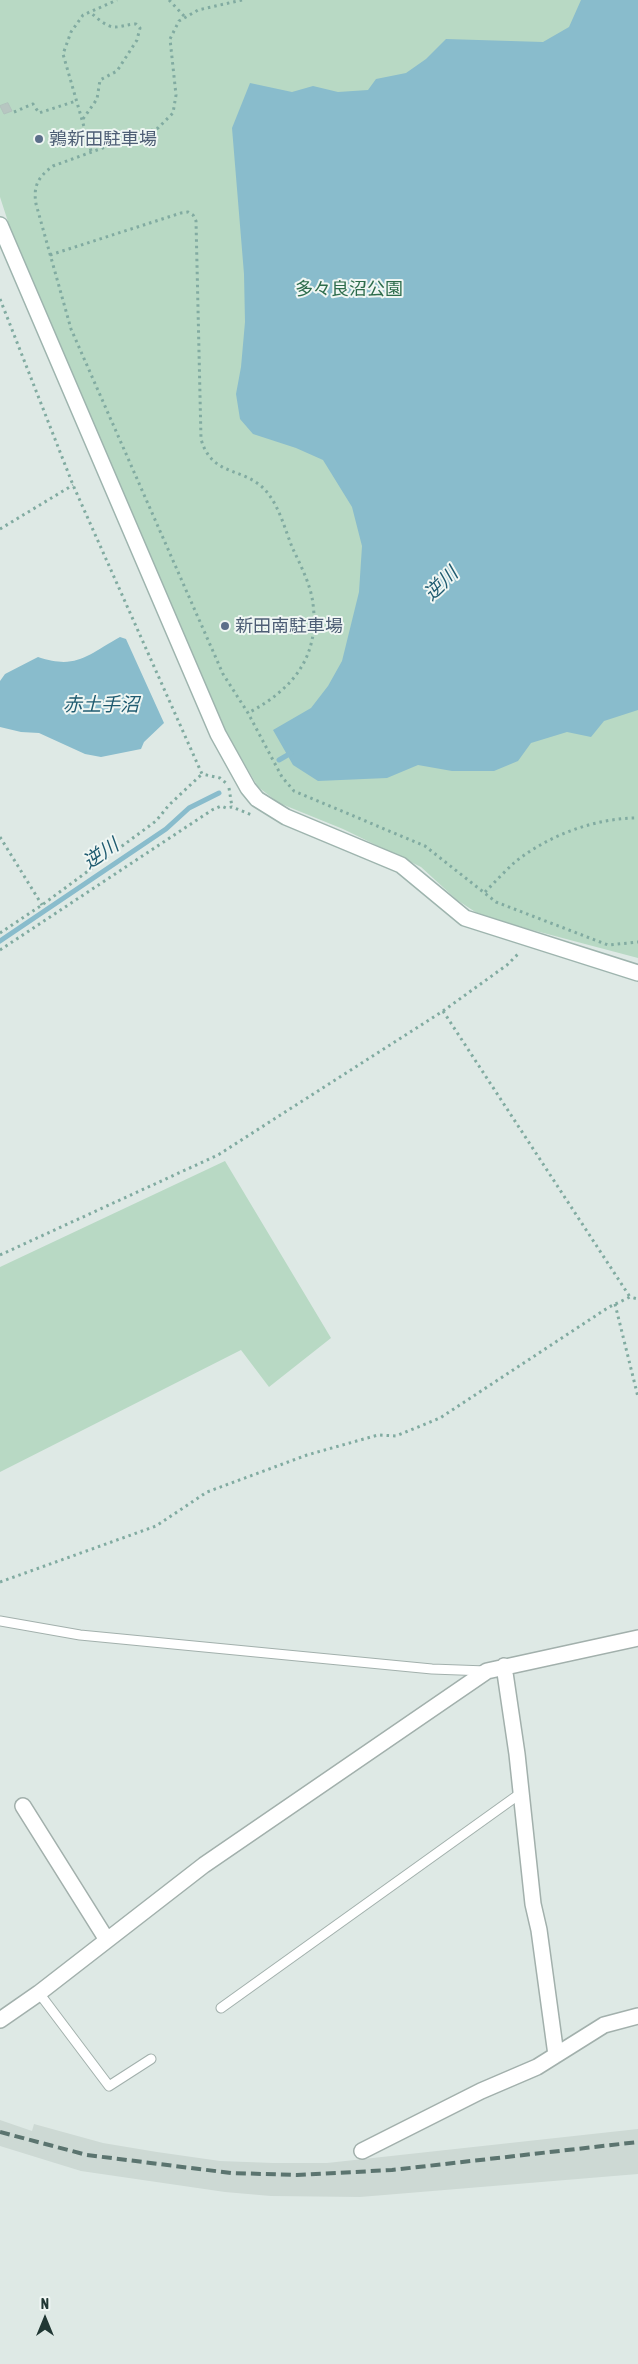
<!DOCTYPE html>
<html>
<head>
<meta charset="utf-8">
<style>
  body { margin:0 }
  #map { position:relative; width:638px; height:2364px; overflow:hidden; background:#dee9e5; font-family:"Asap Condensed",sans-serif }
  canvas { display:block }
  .north { position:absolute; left:20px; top:2294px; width:50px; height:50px; -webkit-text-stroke:4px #eff6f3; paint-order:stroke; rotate:0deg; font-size:14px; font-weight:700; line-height:20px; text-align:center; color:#213834 }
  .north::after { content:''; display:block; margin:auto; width:18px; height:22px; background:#213834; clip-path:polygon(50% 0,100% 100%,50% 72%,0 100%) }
</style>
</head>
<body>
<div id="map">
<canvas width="638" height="2364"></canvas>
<div class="north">N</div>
</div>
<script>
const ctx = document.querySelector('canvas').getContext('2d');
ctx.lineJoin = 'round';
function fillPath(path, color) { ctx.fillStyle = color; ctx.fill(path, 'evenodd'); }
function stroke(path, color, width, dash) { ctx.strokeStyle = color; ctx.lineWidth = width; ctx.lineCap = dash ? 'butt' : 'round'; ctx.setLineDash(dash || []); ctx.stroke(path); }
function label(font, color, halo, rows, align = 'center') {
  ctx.font = font + ' "Asap Condensed","Noto Sans JP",sans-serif'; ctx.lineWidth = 4; ctx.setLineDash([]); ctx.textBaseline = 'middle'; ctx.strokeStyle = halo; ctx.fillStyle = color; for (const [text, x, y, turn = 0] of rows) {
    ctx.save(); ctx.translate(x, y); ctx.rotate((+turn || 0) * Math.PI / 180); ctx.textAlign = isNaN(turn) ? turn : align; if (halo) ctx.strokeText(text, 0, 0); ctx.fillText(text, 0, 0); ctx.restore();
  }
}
fillPath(new Path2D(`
  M0,2120L32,2131L34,2124L103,2143L157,2152L220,2161L273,2163H327L638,2129V2174L360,2197L271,2196L225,2192L81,2171L0,2146Z`), '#cdd9d4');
fillPath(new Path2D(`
  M0,0H638V958L483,917L457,900L421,867L343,829L279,803L258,787L226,732L12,234L0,197Z
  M225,1161L331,1338L269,1387L241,1350L0,1472V1267Z`), '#b8d9c4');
fillPath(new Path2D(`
  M581,0H638V710L604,721L591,737L567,732L531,743L518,761L494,771H452L418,765L387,778L318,781L293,765L273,730L311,708L328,686L342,661L359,592L362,546L352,507L323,460L296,448L253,434L240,419L236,394L241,367L245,322L244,274L232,128L250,83L292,92L313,86L338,92L368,90L376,79L406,73L426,59L446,39L543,42L569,27Z
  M120,637L126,639L164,723L144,742L141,749L101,757L85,754L39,733L21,732L0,727V681L5,674L38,657C77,670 87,655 120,637Z`), '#89bccc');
stroke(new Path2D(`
  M279,760L291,753
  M0,941L166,829L189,808L219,793`), '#89bccc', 5);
const building = new Path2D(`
  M8,103L12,111L4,114L0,106Z`);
fillPath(building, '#b7c6c1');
stroke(building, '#b1c2bd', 1);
const lane = new Path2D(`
  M0,1621L80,1635L432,1669L486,1671
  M39,1993L109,2086L151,2059
  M221,2008L521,1793`);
const street = new Path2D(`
  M504,1666L517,1754L533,1904L539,1930L556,2055
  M23,1806L107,1940
  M0,2020L39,1993L204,1865L487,1671L638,1638
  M362,2151L481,2091L537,2067L604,2025L638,2016`);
const secondary = new Path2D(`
  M0,225L218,734L248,788L257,799L286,817L401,865L465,918L638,973`);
stroke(lane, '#a2b0ac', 11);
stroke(street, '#a2b0ac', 18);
stroke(secondary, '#9eb4ae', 18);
stroke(new Path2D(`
  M169,0L185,17
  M242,0L198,10L179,21L170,39L176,95L173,113L158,128L53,166C38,177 33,186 36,204L71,329L223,674L248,713L282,777L294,791L425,846L496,902L608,945L638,942
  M14,112L33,104L39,113L76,101
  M83,119L97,99L100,80L117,71L137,40L140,28L136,24C128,24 122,27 115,27C106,27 97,18 90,12
  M91,151L63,54L71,32L83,15L117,0
  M50,255L181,213L188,212L193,215L196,221L201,439C212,478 244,466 266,491C279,506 285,529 292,547C300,564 311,585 313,604C320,657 292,690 248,713
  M0,299L73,485L202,774L220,778L226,783
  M0,529L73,485
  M229,788L232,807
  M0,837L42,905
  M485,892C495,882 505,871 515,862C549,835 595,818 638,818
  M0,933L42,905L156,821L169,805L202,774
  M0,950L212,810L221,806L226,808L232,807L252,815
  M443,1011L630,1297
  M0,1255L218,1155L443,1011L507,965L520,952
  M615,1304L638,1397
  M0,1582L156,1526L207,1492L307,1455L378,1435L396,1436L440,1418L609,1307L630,1297L638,1299`), '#81aba1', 3, [2.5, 4]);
stroke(lane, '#fff', 9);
stroke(street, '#fff', 15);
stroke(secondary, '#fff', 15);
stroke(new Path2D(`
  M0,2132L87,2155L231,2173L297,2175L392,2170L638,2142`), '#5b746f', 4, [10, 5]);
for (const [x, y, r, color] of [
  [39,139,5,"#5c6f8a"],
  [225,626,5,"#5c6f8a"]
]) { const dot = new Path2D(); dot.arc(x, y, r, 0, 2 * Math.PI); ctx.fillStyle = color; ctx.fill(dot); stroke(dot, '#eff6f3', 2); }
label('18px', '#4e5e75', '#eff6f3', [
  ["鶉新田駐車場",49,139],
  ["新田南駐車場",235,626]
], 'left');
label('18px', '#2d6c4b', '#eff6f3', [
  ["多々良沼公園",349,289]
]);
label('italic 19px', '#1f5b70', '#eff6f3', [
  ["逆川",441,584,-44],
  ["赤土手沼",101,705],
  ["逆川",101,854,-34]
]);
</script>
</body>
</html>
